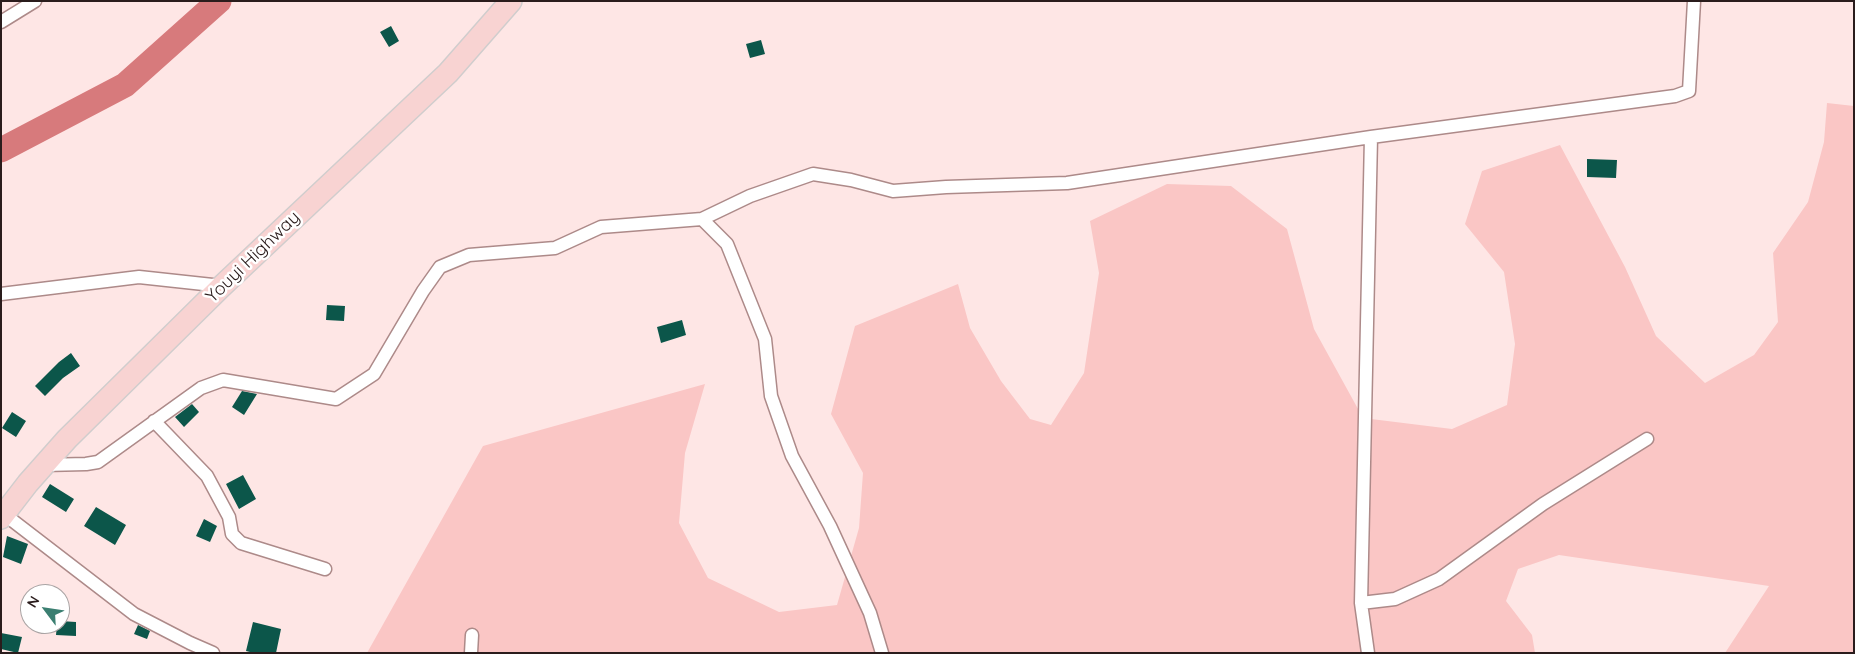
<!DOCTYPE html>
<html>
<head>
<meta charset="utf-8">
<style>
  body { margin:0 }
  #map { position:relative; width:1855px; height:654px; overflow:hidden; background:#fee6e5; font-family:Quicksand,sans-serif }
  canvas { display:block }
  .frame { position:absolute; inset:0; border:2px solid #2a1c1c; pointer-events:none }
  .north { position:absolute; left:20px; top:584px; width:50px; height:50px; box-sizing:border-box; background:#fff; border:1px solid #aaa4a4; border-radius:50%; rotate:301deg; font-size:14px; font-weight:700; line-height:20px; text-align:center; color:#2a1c1c }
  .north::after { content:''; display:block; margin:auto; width:18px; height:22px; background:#3b7f71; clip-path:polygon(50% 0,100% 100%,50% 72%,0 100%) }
</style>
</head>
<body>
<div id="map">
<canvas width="1855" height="654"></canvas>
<div class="frame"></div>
<div class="north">N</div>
</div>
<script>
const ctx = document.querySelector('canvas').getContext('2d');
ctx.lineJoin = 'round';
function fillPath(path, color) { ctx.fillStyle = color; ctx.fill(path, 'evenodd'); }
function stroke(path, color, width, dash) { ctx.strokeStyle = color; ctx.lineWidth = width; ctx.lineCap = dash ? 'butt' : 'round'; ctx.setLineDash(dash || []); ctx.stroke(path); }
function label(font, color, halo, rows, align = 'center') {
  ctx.font = font + ' Quicksand,sans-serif'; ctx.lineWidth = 5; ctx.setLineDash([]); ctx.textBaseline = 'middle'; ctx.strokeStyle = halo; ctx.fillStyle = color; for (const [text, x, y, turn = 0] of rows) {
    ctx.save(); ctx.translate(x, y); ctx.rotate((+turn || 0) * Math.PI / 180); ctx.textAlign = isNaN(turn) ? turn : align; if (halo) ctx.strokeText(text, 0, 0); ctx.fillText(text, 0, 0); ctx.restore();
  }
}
fillPath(new Path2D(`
  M1827,103L1854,106V653H1725L1769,586L1559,555L1518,569L1506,601L1532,635L1535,653H367L483,446L705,384L685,453L679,523L708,578L779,612L837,605L859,528L863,473L831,414L855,326L958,284L970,328L1001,381L1030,419L1051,425L1084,373L1099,273L1090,221L1167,184L1231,186L1287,229L1314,329L1363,418L1452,429L1507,405L1515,344L1504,272L1465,224L1482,171L1560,145L1625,267L1656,336L1705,383L1754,355L1778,322L1773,253L1808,202L1824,142Z`), '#fac6c5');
stroke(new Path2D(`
  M1,150L125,85L219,1`), '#d77a7c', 25);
fillPath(new Path2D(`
  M391,26L399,41L389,47L380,32Z
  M761,40L765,54L750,58L746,44Z
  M1587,159L1617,160L1616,178L1587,177Z
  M327,305L345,306L344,321L326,320Z
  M682,320L686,335L661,343L657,327Z
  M71,353L80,366L63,378L45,396L35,386L59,362Z
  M242,391L257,394L244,415L232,407Z
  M192,404L199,412L184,427L175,417Z
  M12,412L26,421L16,437L2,428Z
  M243,475L256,499L239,509L226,484Z
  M50,484L74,499L66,512L42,497Z
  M96,507L126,525L115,545L84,526Z
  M204,519L217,526L210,542L196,536Z
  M7,536L28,544L21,564L3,557Z
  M60,621L76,622V636L56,635L57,624H60Z
  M253,622L281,629L276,653H254L246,651Z
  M138,625L150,631L147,639L134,634Z
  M1,633L22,637L18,653L1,649Z`), '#0c564a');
const minor = new Path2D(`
  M1,22L35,1
  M702,219L727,244L765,339L771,396L792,456L830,526L870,613L882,653
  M1,294L139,277L222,286
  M154,421L207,476L229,517L232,534L241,543L325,569
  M44,465L86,464L98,462L201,388L223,380L336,399L374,374L423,291L440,267L469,255L555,248L601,227L702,219L750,196L813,174L851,180L893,191L946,187L1067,183L1371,137L1675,96L1689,91L1694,1
  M4,514L134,614L190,643L213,653
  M1361,603L1395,599L1439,579L1543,504L1647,439
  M471,653L472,635
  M1368,653L1361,603L1371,137`);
const primary = new Path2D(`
  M1,518L28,483L67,439L222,286L448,73L511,1`);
stroke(minor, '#ad8a89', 15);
stroke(primary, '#d0cdcd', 24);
stroke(minor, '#fff', 12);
stroke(primary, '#f8d3d2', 21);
label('18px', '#2a1c1c', '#fff', [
  ["Youyi Highway",253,257,-44]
]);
</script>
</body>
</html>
